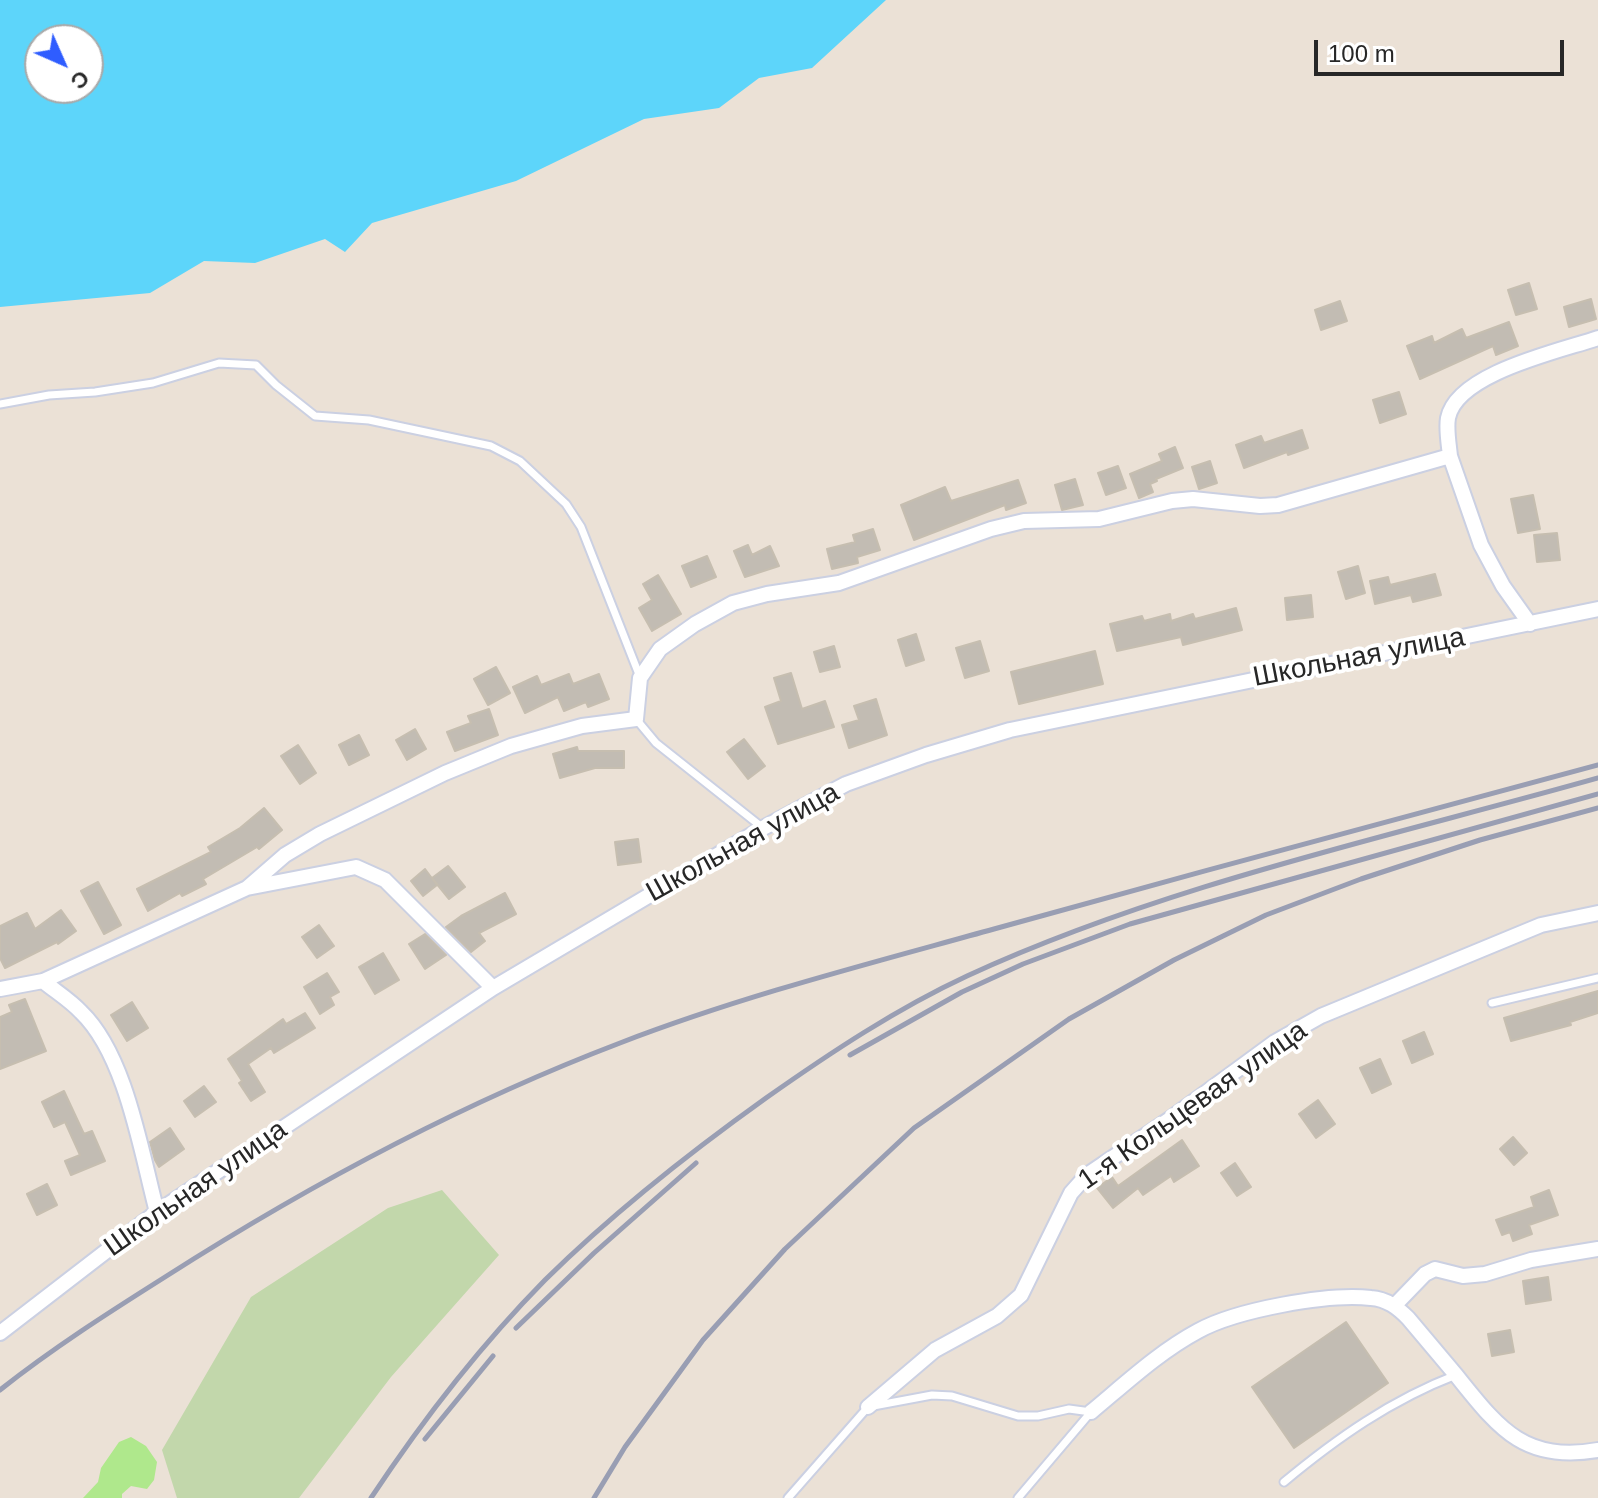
<!DOCTYPE html>
<html>
<head>
<meta charset="utf-8">
<style>
  body { margin:0 }
  #map { position:relative; width:1598px; height:1498px; overflow:hidden; background:#ebe1d6; font-family:Arial,sans-serif }
  canvas { display:block }
  .north { position:absolute; left:24px; top:24px; width:80px; height:80px; box-sizing:border-box; background:#fff; border:2px solid #a9a9a9; border-radius:50%; rotate:135deg; font-size:22px; font-weight:700; line-height:32px; text-align:center; color:#272727 }
  .north::after { content:''; display:block; margin:auto; width:28px; height:36px; background:#2f5dff; clip-path:polygon(50% 0,100% 100%,50% 72%,0 100%) }
  .scale { position:absolute; left:1314px; top:40px; width:250px; height:36px; box-sizing:border-box; border:4px solid #272727; border-top:0; padding-left:10px; font-size:24px; line-height:28px; white-space:nowrap; color:#272727; -webkit-text-stroke:6px #fff; paint-order:stroke }
</style>
</head>
<body>
<div id="map">
<canvas width="1598" height="1498"></canvas>
<div class="north">С</div>
<div class="scale">100 m</div>
</div>
<script>
const ctx = document.querySelector('canvas').getContext('2d');
ctx.lineJoin = 'round';
function fillPath(path, color) { ctx.fillStyle = color; ctx.fill(path, 'evenodd'); }
function stroke(path, color, width, dash) { ctx.strokeStyle = color; ctx.lineWidth = width; ctx.lineCap = dash ? 'butt' : 'round'; ctx.setLineDash(dash || []); ctx.stroke(path); }
function label(font, color, halo, rows, align = 'center') {
  ctx.font = font + ' Arial,sans-serif'; ctx.lineWidth = 8; ctx.setLineDash([]); ctx.textBaseline = 'middle'; ctx.strokeStyle = halo; ctx.fillStyle = color; for (const [text, x, y, turn = 0] of rows) {
    ctx.save(); ctx.translate(x, y); ctx.rotate((+turn || 0) * Math.PI / 180); ctx.textAlign = isNaN(turn) ? turn : align; if (halo) ctx.strokeText(text, 0, 0); ctx.fillText(text, 0, 0); ctx.restore();
  }
}
fillPath(new Path2D(`
  M131,1437L146,1446L157,1462L154,1480L147,1489L131,1486L122,1494V1498H83L98,1482L101,1468L119,1442Z`), '#afe88c');
fillPath(new Path2D(`
  M442,1190L499,1255L391,1377L299,1498H177L162,1450L251,1297L388,1208Z`), '#c2d7ab');
fillPath(new Path2D(`
  M0,0H886L812,68L759,78L719,108L644,119L516,181L372,223L345,252L325,239L255,263L204,261L150,293L0,307ZM88,40V88H40V40Z`), '#5dd5fa');
const building = new Path2D(`
  M1529,283L1537,309L1516,315L1508,290Z
  M1591,299L1596,319L1569,327L1564,307Z
  M1340,301L1347,321L1321,330L1315,310Z
  M1509,322L1518,346L1496,355L1493,346L1420,379L1407,346L1432,336L1434,343L1462,329L1466,338Z
  M1399,392L1406,414L1380,423L1373,400Z
  M1302,430L1308,448L1288,455L1287,452L1244,468L1236,445L1261,436L1264,443Z
  M1175,447L1183,468L1156,479L1157,481L1150,484L1153,492L1139,498L1130,474L1162,461L1159,454Z
  M1210,461L1217,483L1199,489L1192,467Z
  M1118,466L1126,488L1106,495L1098,473Z
  M1075,479L1083,505L1062,510L1055,485Z
  M1018,480L1026,503L1006,510L1005,505L914,540L901,505L945,487L951,501Z
  M1533,495L1540,529L1518,533L1511,499Z
  M873,529L880,550L857,557L858,563L832,569L827,549L855,542L853,535Z
  M1557,533L1560,560L1537,562L1534,535Z
  M748,545L752,555L770,546L779,566L745,577L734,551Z
  M707,556L716,577L691,587L682,566Z
  M1358,566L1365,593L1346,599L1338,572Z
  M1435,574L1441,595L1413,602L1411,595L1375,604L1370,581L1388,577L1390,585Z
  M658,575L681,614L652,631L639,608L652,600L643,584Z
  M1311,595L1313,617L1287,620L1285,598Z
  M1236,608L1242,630L1183,645L1181,637L1117,651L1110,624L1142,616L1144,621L1170,614L1171,621L1193,614L1195,619Z
  M916,634L924,660L906,666L898,640Z
  M980,641L989,671L965,678L956,648Z
  M834,646L840,667L820,672L814,652Z
  M1095,651L1103,684L1019,704L1011,672Z
  M496,667L510,693L488,705L474,679Z
  M791,673L802,709L825,701L834,727L778,744L765,707L781,701L774,678Z
  M569,674L573,684L599,674L609,699L588,707L586,702L564,711L558,697L525,713L513,687L537,676L541,685Z
  M876,699L887,735L849,748L842,725L859,720L854,706Z
  M489,709L498,735L455,751L447,732L471,723L468,716Z
  M415,729L426,749L407,760L396,740Z
  M359,735L369,755L349,765L339,745Z
  M744,739L765,766L748,779L727,752Z
  M298,745L316,773L300,784L281,756Z
  M577,747L578,751H624V768H595L560,778L553,754Z
  M264,808L282,830L259,849L257,847L203,879L206,884L182,896L180,893L148,911L137,889L211,852L208,847L240,828Z
  M638,839L641,862L618,865L615,842Z
  M448,866L465,887L449,899L432,878Z
  M425,869L437,885L423,896L411,881Z
  M98,882L121,925L104,934L81,891Z
  M505,893L516,914L479,933L485,941L471,952L446,927L461,916Z
  M61,910L76,931L58,944L57,942L5,968L0,958V926L27,913L35,929Z
  M319,925L334,946L317,958L302,937Z
  M425,934L446,955L425,969L409,944Z
  M383,953L399,980L375,994L359,967Z
  M327,973L339,992L330,997L334,1005L320,1014L304,987Z
  M1598,991V1013L1570,1022L1571,1025L1511,1041L1504,1018Z
  M25,999L46,1051L0,1069V1017L12,1012L9,1005Z
  M132,1002L148,1028L127,1041L111,1015Z
  M305,1013L315,1028L274,1053L271,1048L248,1064L265,1092L251,1101L239,1083L242,1081L228,1059L283,1019L286,1024Z
  M1424,1032L1433,1054L1412,1063L1403,1041Z
  M1380,1059L1391,1084L1372,1093L1360,1068Z
  M204,1086L216,1102L195,1117L184,1101Z
  M64,1091L84,1134L92,1131L105,1161L71,1175L65,1161L80,1155L65,1122L54,1127L42,1102Z
  M1318,1100L1335,1124L1316,1138L1299,1114Z
  M170,1128L184,1149L159,1167L155,1160L150,1142Z
  M1513,1137L1527,1153L1514,1165L1500,1149Z
  M1182,1140L1199,1166L1174,1182L1171,1176L1143,1195L1138,1188L1113,1208L1097,1188L1112,1177L1118,1186Z
  M1235,1163L1251,1187L1237,1196L1221,1173Z
  M47,1184L57,1205L37,1215L27,1194Z
  M1549,1190L1558,1215L1529,1225L1532,1234L1513,1241L1510,1232L1502,1235L1496,1220L1534,1207L1531,1197Z
  M1548,1277L1551,1300L1526,1304L1523,1281Z
  M1346,1322L1388,1383L1294,1448L1252,1387Z
  M1510,1330L1514,1352L1492,1356L1488,1334Z`);
fillPath(building, '#c2bcb3');
stroke(building, '#c6beb0', 2);
const service = new Path2D(`
  M0,404L49,395L95,392L153,383L219,363L256,365L276,385L315,416L369,420L491,446L520,461L566,504L581,527L640,677
  M636,719L656,743L763,828
  M1492,1003L1598,978
  M1284,1482C1337,1438 1391,1400 1456,1375
  M788,1498L868,1407L932,1395L952,1396L1018,1416H1038L1069,1409L1091,1412
  M1018,1498L1091,1412`);
const minor = new Path2D(`
  M1450,456C1449,445 1446,430 1448,418C1457,373 1560,351 1598,338
  M247,888L285,855L320,834L445,773L511,746L582,726L636,719L640,678L660,649L695,624L733,603L767,594L839,583L991,529L1024,521L1099,519L1172,501L1193,499L1260,506L1278,505L1450,456L1481,545L1503,586L1530,624
  M43,981C55,991 70,1000 81,1012C126,1055 141,1152 157,1212
  M0,989L43,981L247,888L356,867L385,880L493,988
  M1395,1305L1425,1274L1435,1269L1463,1276L1485,1274L1531,1260L1598,1249
  M0,1333L157,1212L493,988L763,828L846,784L926,755L1010,730L1598,609
  M868,1407L935,1350L997,1316L1021,1295L1071,1193L1087,1175L1170,1119L1275,1042L1321,1016L1541,925L1598,913
  M1091,1412C1126,1383 1159,1352 1198,1331C1236,1310 1328,1293 1371,1298C1387,1299 1398,1308 1408,1318C1424,1337 1440,1356 1456,1375C1498,1427 1523,1463 1598,1450`);
stroke(service, '#cbd0e2', 11);
stroke(minor, '#cbd0e2', 18);
stroke(service, '#fff', 7);
stroke(minor, '#fff', 14);
stroke(new Path2D(`
  M850,1055L962,992L1023,964L1130,924L1598,794
  M516,1328L594,1253L696,1163
  M0,1390C53,1348 108,1313 165,1277C309,1185 460,1104 620,1043C742,996 868,964 994,929C1195,873 1396,819 1598,765
  M425,1439L493,1356
  M371,1498C422,1421 480,1346 545,1280C613,1213 689,1153 766,1098C830,1053 896,1009 967,976C1164,885 1389,837 1598,778
  M594,1498L625,1447L703,1340L785,1249L914,1128L1069,1019L1174,960L1266,915L1361,879L1480,840L1598,808`), '#999eb3', 5);
label('28px', '#272727', '#fff', [
  ["Школьная улица",1359,658,-11],
  ["Школьная улица",743,843,-29],
  ["1-я Кольцевая улица",1193,1106,-35],
  ["Школьная улица",196,1189,-35]
]);
</script>
</body>
</html>
